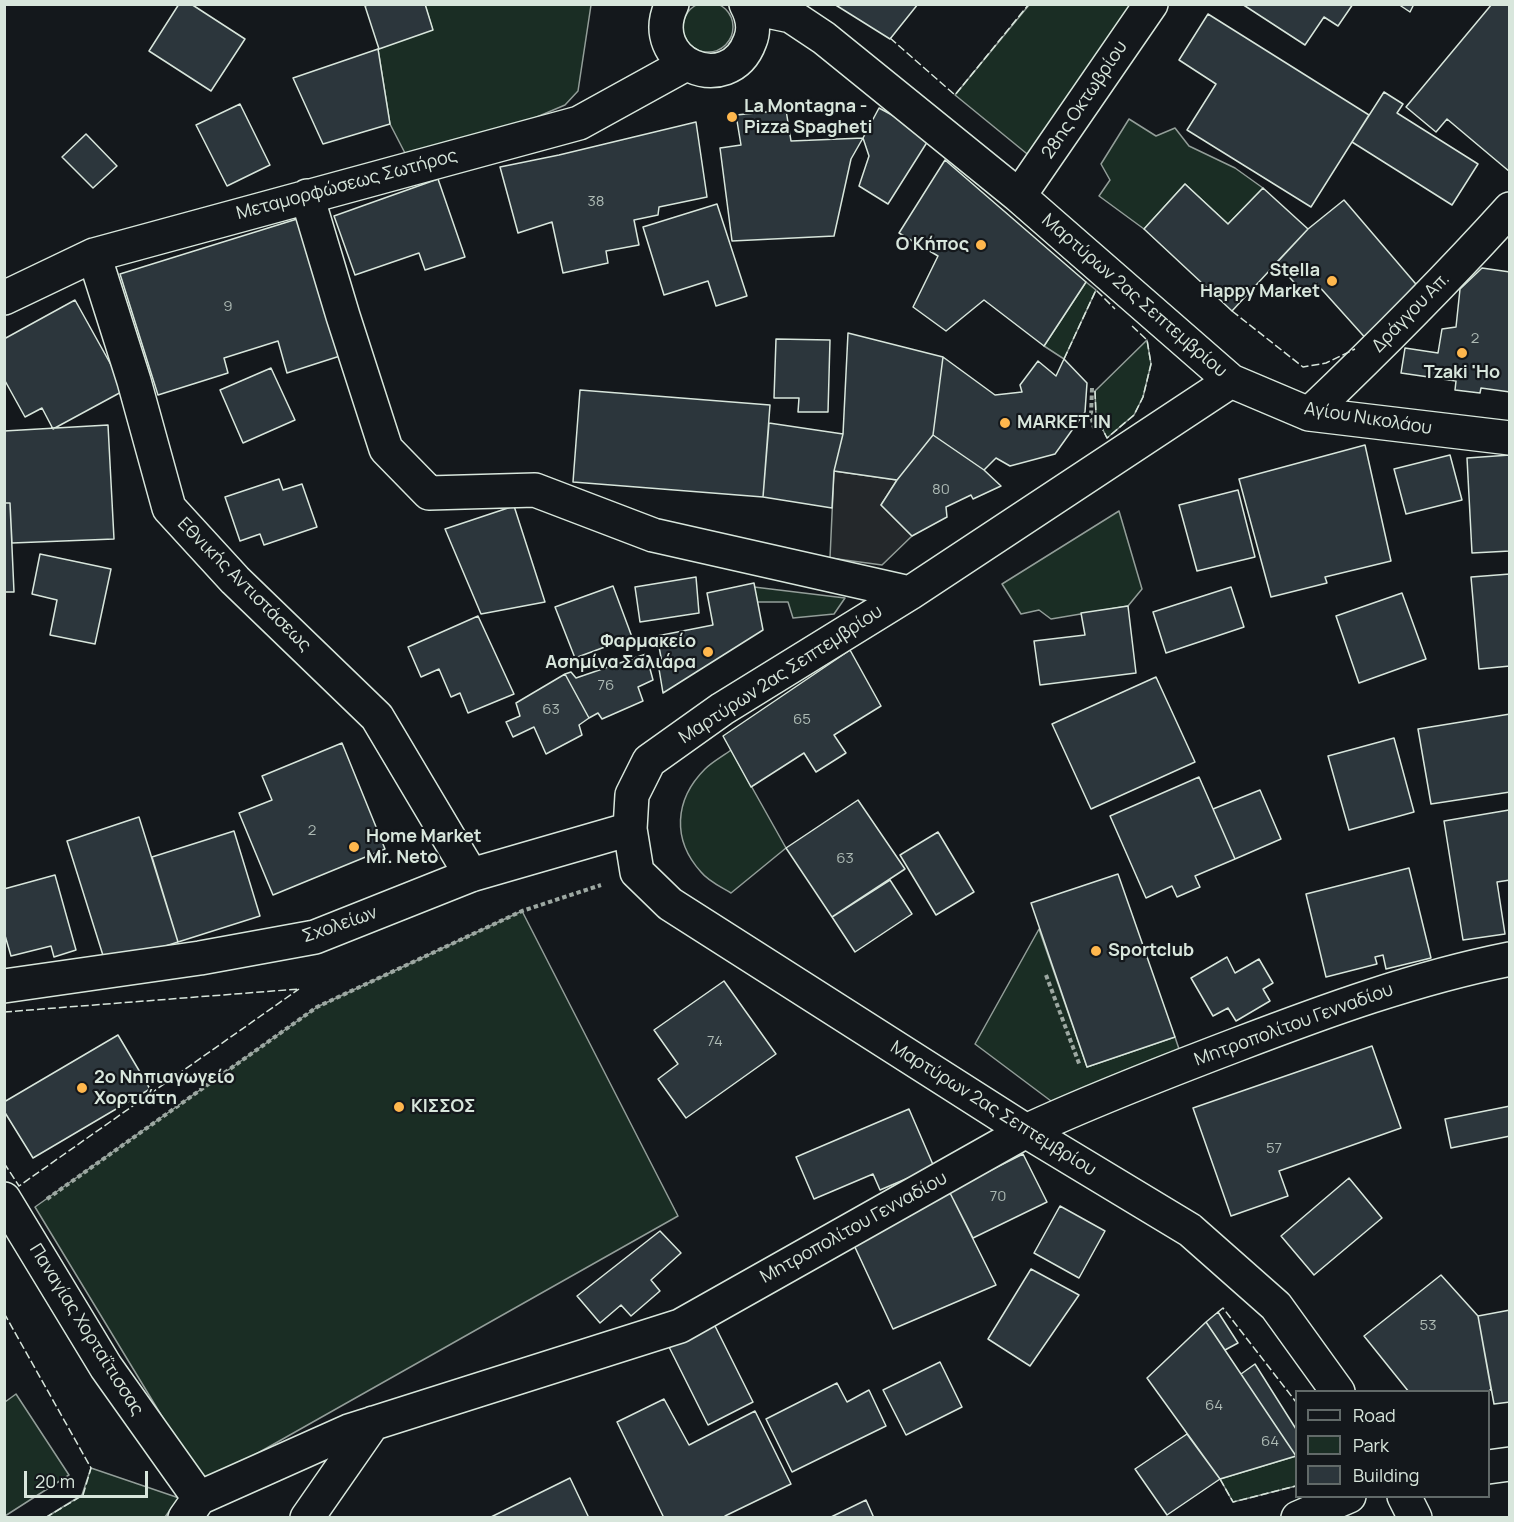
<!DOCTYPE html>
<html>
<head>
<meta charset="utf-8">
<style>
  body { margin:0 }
  #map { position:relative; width:1514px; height:1522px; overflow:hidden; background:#14181c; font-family:Manrope,sans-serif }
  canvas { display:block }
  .frame { position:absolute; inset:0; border:6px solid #d8e6dc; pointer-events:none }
  .legend { position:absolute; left:1295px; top:1390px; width:195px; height:108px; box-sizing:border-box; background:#14181c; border:2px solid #626a69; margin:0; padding:8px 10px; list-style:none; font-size:18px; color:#d8e6dc }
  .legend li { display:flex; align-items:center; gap:12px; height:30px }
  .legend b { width:30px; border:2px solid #626a69 }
  .scale { position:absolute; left:24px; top:1471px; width:124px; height:27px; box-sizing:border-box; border:3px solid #d8e6dc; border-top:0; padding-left:8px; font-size:18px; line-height:21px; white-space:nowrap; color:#d8e6dc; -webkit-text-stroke:4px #14181c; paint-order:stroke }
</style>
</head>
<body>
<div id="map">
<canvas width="1514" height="1522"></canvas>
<div class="frame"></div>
<ul class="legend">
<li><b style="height:8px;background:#14181c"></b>Road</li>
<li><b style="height:16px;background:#1a2d24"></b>Park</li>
<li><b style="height:16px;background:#2c363c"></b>Building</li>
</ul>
<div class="scale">20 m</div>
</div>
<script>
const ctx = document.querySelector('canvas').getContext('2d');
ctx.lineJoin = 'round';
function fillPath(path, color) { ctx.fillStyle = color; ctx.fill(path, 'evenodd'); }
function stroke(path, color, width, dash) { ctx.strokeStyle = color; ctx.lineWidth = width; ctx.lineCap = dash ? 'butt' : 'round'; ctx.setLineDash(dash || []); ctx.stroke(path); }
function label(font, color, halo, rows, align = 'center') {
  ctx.font = font + ' Manrope,sans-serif'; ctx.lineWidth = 4.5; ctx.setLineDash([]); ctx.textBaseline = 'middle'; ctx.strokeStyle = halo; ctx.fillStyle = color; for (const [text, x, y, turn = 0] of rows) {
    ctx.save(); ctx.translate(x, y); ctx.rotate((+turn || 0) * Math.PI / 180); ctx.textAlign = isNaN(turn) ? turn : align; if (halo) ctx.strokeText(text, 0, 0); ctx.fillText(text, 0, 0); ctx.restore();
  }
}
const green = new Path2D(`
  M683 27a25 25 0 1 1 50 0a25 25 0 1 1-50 0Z
  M1135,4L1037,162L955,95L1029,5Z
  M425,5H591L578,91L565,105L511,128L407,157L390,124L378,49L432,28Z
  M1129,119L1156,136L1175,128L1189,146L1235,168L1263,188L1228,224L1185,184L1144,229L1099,196L1110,180L1101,164Z
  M1086,282L1096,290L1064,359L1044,346Z
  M1147,340L1151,364L1143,397L1134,415L1107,438L1096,416L1095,391Z
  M1119,511L1142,589L1128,606L1051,619L1039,610L1021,614L1002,584Z
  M754,587L845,598L834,614L793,618L788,602H757Z
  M731,750L786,848L731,893C721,887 708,881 701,872C672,840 674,800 705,769C712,762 723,756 731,750Z
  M522,911L678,1216L203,1484L35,1207L317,1007Z
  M1039,929L1087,1067L1175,1037L1182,1058L1055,1104L975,1044Z
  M16,1394L69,1475L5,1516V1402Z
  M1296,1456V1486L1233,1502L1220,1479Z
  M91,1468L179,1498L165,1517L45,1518L82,1495Z`);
fillPath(green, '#1a2d24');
stroke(green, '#939e99', 1.5);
const parking = new Path2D(`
  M834,471L897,480L881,505L912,536L882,565L830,558Z`);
fillPath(parking, '#24282b');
stroke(parking, '#939e99', 1.5);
const building = new Path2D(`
  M179,4H191L245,39L211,91L149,51Z
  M371,4H425L433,30L379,49L365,6Z
  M834,4H918L890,39Z
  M1242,4H1353L1338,26L1324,17L1305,45Z
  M1398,4H1414L1410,12Z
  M1492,4H1510V172L1447,119L1436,132L1406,107Z
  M1208,14L1369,115L1311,207L1187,130L1216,84L1179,60Z
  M378,49L390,124L323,144L293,78Z
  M1384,92L1403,104L1397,113L1478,164L1452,205L1352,142Z
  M240,104L270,165L227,186L196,125Z
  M879,108L931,136L888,204L859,186L869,156L863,138Z
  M786,110L791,141L863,138L851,159L834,236L732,241L720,148L741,145L736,115Z
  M696,122L707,197L659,207L658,215L634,220L639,245L606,251L608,263L563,273L552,222L518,233L500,167L559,155Z
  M86,134L117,166L93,188L62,157Z
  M945,160L1086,282L1044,346L984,300L946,331L913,307L938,256L899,233Z
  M438,179L465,257L425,270L419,253L355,275L334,216Z
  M1185,184L1228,224L1263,188L1308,229L1232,311L1144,229Z
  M1344,200L1421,290L1369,342L1316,283L1305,294L1276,263L1308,229Z
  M717,204L747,296L716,306L708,281L664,295L643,227Z
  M297,219L340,356L287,373L278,341L224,358L228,373L158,395L120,274Z
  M1482,268L1510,272V392L1481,388L1480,393L1455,390L1456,381L1401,373L1405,348L1438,353L1442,329L1456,327L1460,289Z
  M75,300L125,390L53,429L42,408L25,417L4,379V339Z
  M848,333L943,357L933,435L897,480L834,471L843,434Z
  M776,339L830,340L828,412H798L799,398H774Z
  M943,357L995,395L1022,392L1020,385L1038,361L1056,376L1064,359L1087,383L1085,412L1055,454L1010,466L996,458L984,470L933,435Z
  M271,368L295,420L243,443L220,390Z
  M580,390L770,405L763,497L573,482Z
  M769,423L843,434L834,471L832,508L763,497Z
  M108,425L114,539L12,543L10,503H4V431Z
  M933,435L984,470L1001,486L973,499L971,495L946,507L947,517L912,536L881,505L897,480Z
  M1365,445L1391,561L1325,577L1327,583L1271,597L1239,479Z
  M1450,455L1462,500L1406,514L1394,469Z
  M1510,455V551L1472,553L1467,458Z
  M279,479L283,490L302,484L317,527L264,545L260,534L240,541L225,497Z
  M1238,490L1255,557L1197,571L1179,505Z
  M4,503H10L14,592H4Z
  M514,506L545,602L481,614L445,529Z
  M40,554L111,569L95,644L50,635L57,600L32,594Z
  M1510,574V666L1479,669L1471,577Z
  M696,577L699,613L640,622L635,587Z
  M754,583L763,630L663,693L659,669L663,668L657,636L713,625L707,593Z
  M613,586L632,637L575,658L555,607Z
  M1231,587L1244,627L1166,653L1153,612Z
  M1402,593L1426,659L1359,683L1336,616Z
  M1128,606L1136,673L1040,685L1034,641L1085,635L1081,613Z
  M478,616L514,694L468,713L460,693L451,697L439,669L421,677L408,647Z
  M850,650L881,706L834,735L846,753L816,772L804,753L751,787L723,736Z
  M646,654L653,680L638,687L643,701L602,719L598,713L589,718L565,674L571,672L576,678Z
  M565,674L589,718L579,725L582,735L546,754L534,727L513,737L506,722L520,716L516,703Z
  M1156,677L1195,762L1091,809L1052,724Z
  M1510,714V792L1431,804L1418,729Z
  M1394,738L1414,812L1349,830L1328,756Z
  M342,743L385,849L273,895L239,813L272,800L262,776Z
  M1199,777L1235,859L1195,876L1200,887L1177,897L1172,886L1146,898L1110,816Z
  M1260,790L1281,839L1235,859L1213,809Z
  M858,800L905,869L832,917L786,848Z
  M1509,810L1510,880L1497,882L1505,934L1463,940L1444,821Z
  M139,817L178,942L106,965L67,841Z
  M234,831L260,916L178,942L152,857Z
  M938,832L974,892L936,915L900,855Z
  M1409,868L1431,958L1386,969L1383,955L1375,957L1377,964L1326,977L1306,894Z
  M1118,874L1175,1037L1087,1067L1031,903Z
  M55,875L76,950L54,957L51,946L11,956L4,932V889Z
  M890,880L912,914L855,952L832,917Z
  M1227,957L1235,973L1259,959L1273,983L1263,989L1270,1001L1236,1021L1228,1008L1213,1016L1191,978Z
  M724,981L776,1054L686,1118L658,1079L678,1064L654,1030Z
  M118,1035L150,1089L33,1158L4,1111V1102Z
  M1372,1046L1401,1128L1279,1171L1288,1196L1231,1216L1193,1108Z
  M1510,1106V1136L1451,1148L1445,1119Z
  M909,1109L934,1167L880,1190L873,1174L814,1199L796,1157Z
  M1023,1154L1047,1202L973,1238L949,1191Z
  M1349,1178L1382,1218L1314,1275L1281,1236Z
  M949,1191L996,1285L893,1329L853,1243Z
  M1060,1206L1105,1231L1079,1278L1034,1253Z
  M660,1231L681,1253L651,1280L660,1291L631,1316L621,1305L600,1323L577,1296Z
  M1031,1269L1079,1295L1030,1366L988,1339Z
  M1441,1275L1478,1316L1491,1389L1488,1392H1409L1364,1336Z
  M1510,1310V1402L1494,1404L1478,1316Z
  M1218,1312L1238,1343L1225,1350L1206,1322Z
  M1206,1322L1241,1374L1296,1456L1220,1479L1147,1378Z
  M714,1324L753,1402L708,1425L669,1347Z
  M940,1362L962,1407L906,1435L883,1390Z
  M1255,1364L1296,1429V1456L1241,1374Z
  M837,1383L847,1402L869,1390L886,1426L792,1472L766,1419Z
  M664,1399L689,1445L755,1411L791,1484L725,1516L726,1518H664L617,1422Z
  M1187,1434L1220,1479L1167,1515L1135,1469Z
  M570,1478L589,1518H489Z
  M866,1500L874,1518H829Z`);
fillPath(building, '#2c363c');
stroke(building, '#d8e6dc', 1.5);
const minor = new Path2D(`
  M672,4C643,63 729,99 750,41C755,29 752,15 746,4
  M748,7L791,16L824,38L1019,196L1231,381L910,593L722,709L649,761L632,795L630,829L637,872L670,904L1026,1131L1190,1230L1276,1306L1338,1392
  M307,196L343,316L386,449L429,493L535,490L653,535L910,593
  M1019,196L1151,4
  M94,255L134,381L169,508L235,580L377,717L471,875
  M4,298L94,255L579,123L686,64
  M1231,381L1309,414L1510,438
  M1309,414C1378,348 1446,280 1510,209
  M4,986L200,958L315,937L471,875L630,829
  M4,1199L106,1367L199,1498L185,1518
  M1488,1467L1510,1464
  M1404,1496L1415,1518
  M199,1498L349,1431L680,1326L1026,1131C1095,1099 1165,1072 1236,1045C1325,1011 1415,978 1510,959
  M307,1518L373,1423
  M1298,1518L1349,1496`);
stroke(minor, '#d8e6dc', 36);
stroke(new Path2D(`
  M1092,388L1091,416L1094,428
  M1046,975L1080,1066
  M47,1199L317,1007L522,911L601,885`), '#9da8a2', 4, [4.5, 3]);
stroke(minor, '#14181c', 33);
stroke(new Path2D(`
  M890,38L955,95L1029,4
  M1232,311L1303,367L1326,363L1355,349
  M1064,359L1096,290L1115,309
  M1095,391L1096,416L1107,438L1134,415L1143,397L1151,364L1147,340L1130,324
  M4,1012L299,989
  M4,1163L19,1186L299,989
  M1218,1312L1223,1308L1296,1402
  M4,1313L91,1468L83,1495L45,1518
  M1220,1479L1233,1502L1296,1486`), '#d8e6dc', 1.5, [8, 3]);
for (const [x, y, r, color] of [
  [732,117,6,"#ffb74d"],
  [981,245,6,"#ffb74d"],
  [1332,281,6,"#ffb74d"],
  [1462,353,6,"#ffb74d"],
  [1005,423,6,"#ffb74d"],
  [708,652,6,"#ffb74d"],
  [354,847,6,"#ffb74d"],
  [1096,951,6,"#ffb74d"],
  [82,1088,6,"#ffb74d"],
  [399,1107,6,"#ffb74d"]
]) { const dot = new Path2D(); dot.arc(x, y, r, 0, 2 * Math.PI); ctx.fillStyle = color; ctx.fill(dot); stroke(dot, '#14181c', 2); }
label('15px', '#adbab4', null, [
  ["38",596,202],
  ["9",228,307],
  ["2",1475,339],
  ["80",941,490],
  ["76",606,686],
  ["63",551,710],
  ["65",802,720],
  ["2",312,831],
  ["63",845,859],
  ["74",715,1042],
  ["57",1274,1149],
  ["70",998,1197],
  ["53",1428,1326],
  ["64",1214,1406],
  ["64",1270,1442]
]);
label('18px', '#d8e6dc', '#14181c', [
  ["28ης Οκτωβρίου",1085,100,-56],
  ["Μεταμορφώσεως Σωτήρος",347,185,-15],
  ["Μαρτύρων 2ας Σεπτεμβρίου",1134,296,41],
  ["Δράγγου Απ.",1411,313,-46],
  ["Αγίου Νικολάου",1368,419,9],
  ["Εθνικής Αντιστάσεως",244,585,45],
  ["Μαρτύρων 2ας Σεπτεμβρίου",781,675,-33],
  ["Σχολείων",340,925,-19],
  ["Μητροπολίτου Γενναδίου",1294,1025,-20],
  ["Μαρτύρων 2ας Σεπτεμβρίου",993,1109,32],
  ["Μητροπολίτου Γενναδίου",854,1228,-29],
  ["Παναγίας Χορταΐτισσας",86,1330,58]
]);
label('bold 18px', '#d8e6dc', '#14181c', [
  ["La Montagna -",744,107],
  ["Pizza Spagheti",744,128],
  ["Ο Κήπος",969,245,"right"],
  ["Stella",1320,271,"right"],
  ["Happy Market",1320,292,"right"],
  ["Tzaki 'Ho",1462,373,"center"],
  ["MARKET IN",1017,423],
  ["Φαρμακείο",696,642,"right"],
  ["Ασημίνα Σαλιάρα",696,663,"right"],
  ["Home Market",366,837],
  ["Mr. Neto",366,858],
  ["Sportclub",1108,951],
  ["2ο Νηπιαγωγείο",94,1078],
  ["Χορτιάτη",94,1099],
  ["ΚΙΣΣΟΣ",411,1107]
], 'left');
</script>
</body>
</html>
